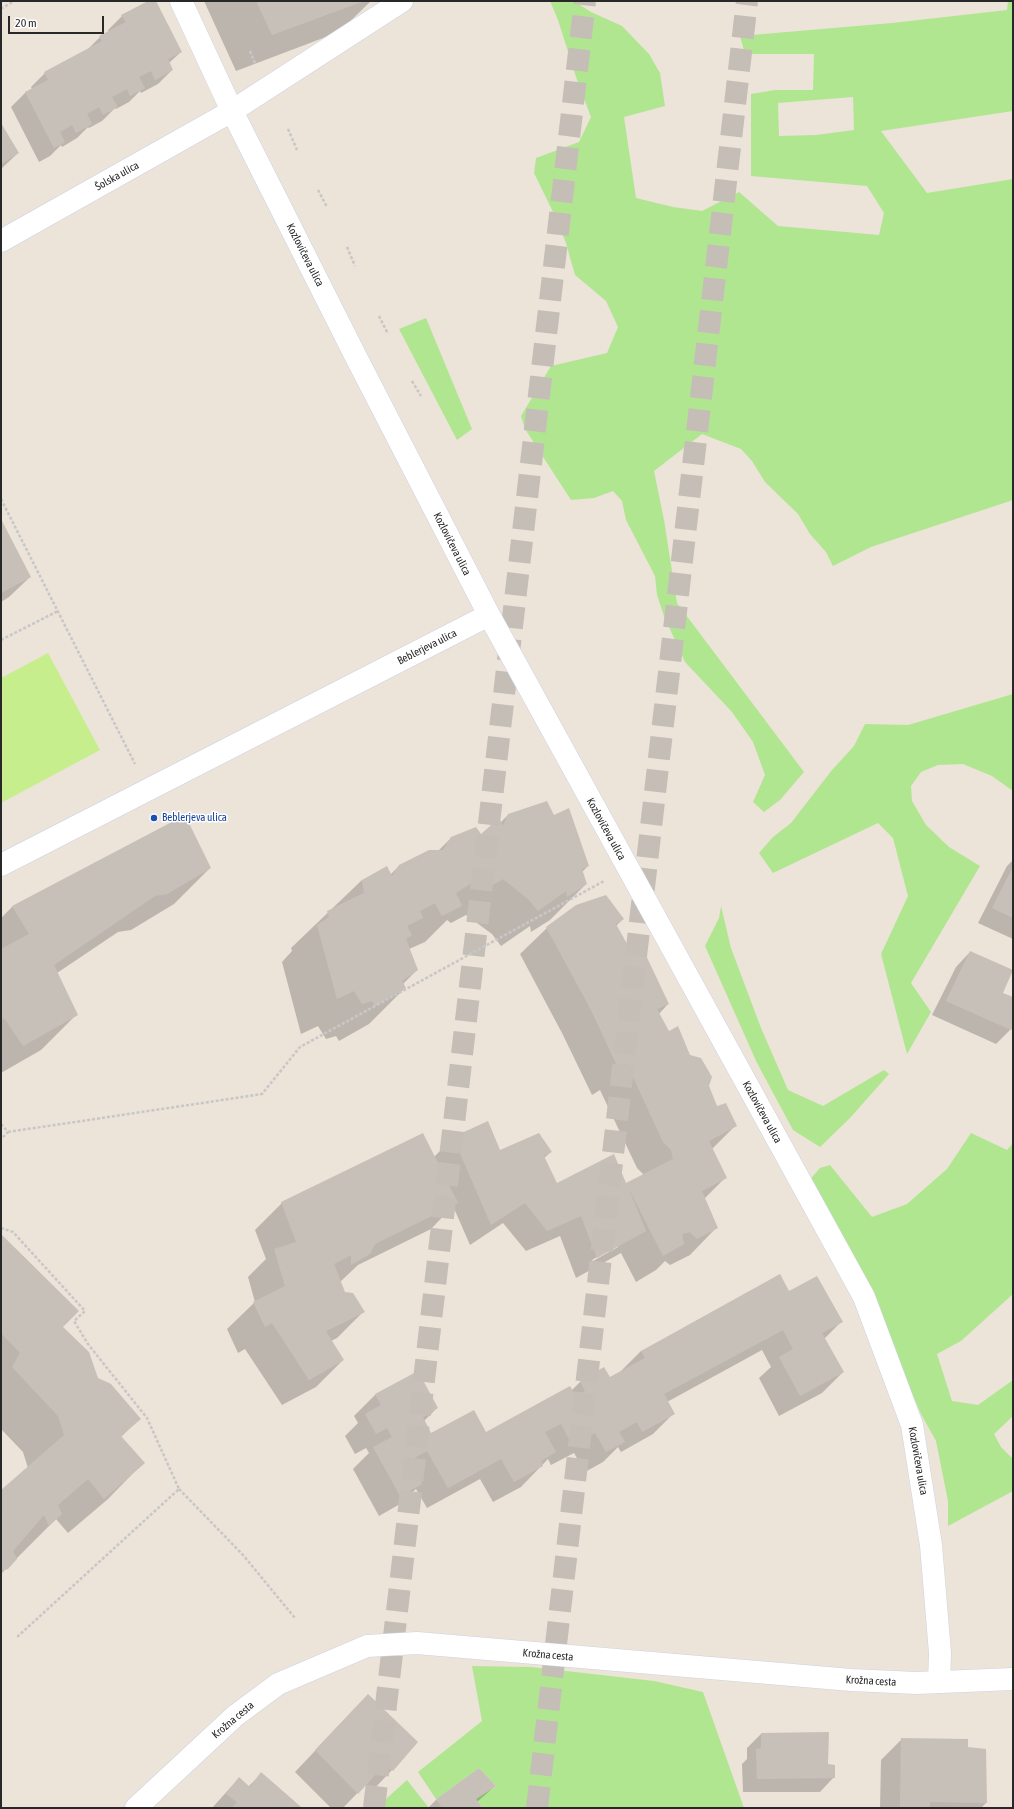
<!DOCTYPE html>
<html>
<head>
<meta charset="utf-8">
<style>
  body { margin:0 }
  #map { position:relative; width:1014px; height:1809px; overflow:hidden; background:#ece3d9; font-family:"Asap Condensed",sans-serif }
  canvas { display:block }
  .frame { position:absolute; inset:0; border:2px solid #282828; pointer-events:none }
  .scale { position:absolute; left:8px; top:16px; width:96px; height:18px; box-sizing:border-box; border:2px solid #282828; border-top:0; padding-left:5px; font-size:12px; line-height:14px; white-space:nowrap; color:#282828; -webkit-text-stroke:3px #fff; paint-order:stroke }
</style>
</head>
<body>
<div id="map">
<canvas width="1014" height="1809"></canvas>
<div class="frame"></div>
<div class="scale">20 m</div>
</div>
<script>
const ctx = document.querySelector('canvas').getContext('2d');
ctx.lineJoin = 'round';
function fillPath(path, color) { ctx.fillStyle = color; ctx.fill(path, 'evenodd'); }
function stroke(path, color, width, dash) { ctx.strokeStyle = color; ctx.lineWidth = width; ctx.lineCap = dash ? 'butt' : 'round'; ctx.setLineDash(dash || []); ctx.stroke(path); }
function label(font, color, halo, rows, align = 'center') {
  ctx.font = font + ' "Asap Condensed",sans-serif'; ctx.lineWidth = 3; ctx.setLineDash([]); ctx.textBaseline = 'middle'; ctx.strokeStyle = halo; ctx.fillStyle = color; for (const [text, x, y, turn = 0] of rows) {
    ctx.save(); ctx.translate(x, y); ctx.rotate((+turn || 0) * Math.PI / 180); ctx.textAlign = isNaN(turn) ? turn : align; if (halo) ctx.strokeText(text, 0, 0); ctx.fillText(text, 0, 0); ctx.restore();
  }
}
fillPath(new Path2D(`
  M550,1H574L591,12L622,26L649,54L660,73L665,106L624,117L636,198L673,207L702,211L739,192L778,226L879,235L884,213L867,186L751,176V94L775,90H813L814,54H745L740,36L892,23L1007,10L1008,1H1013V111L881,131L927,193L1013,179V500L871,547L833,566L826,552L810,534L798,514L765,482L752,461L741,449L702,434L654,471L664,520L677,603L804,772L780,800L764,812L753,802L765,775L753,742L732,712L685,662L664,616L657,595L655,576L626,520L622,501L613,491L594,498L571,500L525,429L521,416L551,366L607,353L618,327L606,301L575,275L566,243L555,216L534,173L536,158L579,142L591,117L577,80L558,20ZM853,97L854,130L816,135L779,136L778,103Z
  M426,318L472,429L457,440L399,329Z
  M1013,694V791L992,776L963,764L938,765L921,772L911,786L912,801L926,825L949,847L980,866L911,983L931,1012L907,1054L881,954L908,896L893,838L878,823L773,873L759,853L773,837L791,823L832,770L854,746L865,724L908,725Z
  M721,906L731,948L761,1028L788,1090L823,1106L884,1070L889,1074L850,1118L820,1147L793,1130L757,1063L705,946L719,918Z
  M971,1133L1007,1150L1013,1143V1294L961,1341L937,1354L952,1401L978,1405L1013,1380V1416L994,1434L1001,1447L1013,1459V1491L948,1526V1501L936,1441L921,1414L899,1365L807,1183L820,1168L830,1165L872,1217L907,1204L947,1169Z
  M472,1666L531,1667L654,1681L703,1692L744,1808H483L476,1799L496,1786L479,1768L436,1799L418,1772L482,1721Z
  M407,1780L429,1808H376Z`), '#b1e691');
fillPath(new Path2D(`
  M48,653L100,750L1,803V678Z`), '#c7ee8c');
fillPath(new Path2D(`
  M150,1H155L181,52L169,63L172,70L158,84L141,93L140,91L129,102L116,109L115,108L102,121L89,128L88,127L77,138L62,147L61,145L50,156L39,162L11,107L25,93L32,89L31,87L45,73L86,51L100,37L109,32L108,30L122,16Z
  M204,1H371L339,32L236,71Z
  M1,125L18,153L1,169Z
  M1,521L30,577L9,597L1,602Z
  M508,815L553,816L588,866L582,872L586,884L550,920L531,932L530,926L501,946L492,934L466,915L451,923L447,920L425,942L409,949L417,970L403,984L405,988L369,1024L339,1041L336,1036L326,1039L318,1026L301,1034L282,962L292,951L291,948L362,880L390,875L399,866L438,851L451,838L481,835L500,823Z
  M185,817L210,868L174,904L131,930L118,932L57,973L77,1014L41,1050L1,1073V918L12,907Z
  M1013,860V939L978,923L1007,866Z
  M623,919L616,926L631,952L668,1004L659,1014L669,1033L689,1056L708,1086L717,1107L736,1125L712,1149L726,1177L704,1199L716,1228L690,1255L670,1265L665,1261L656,1270L636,1282L621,1253L576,1278L560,1236L526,1251L503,1223L470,1245L453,1206L431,1229L358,1265L340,1282L344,1293L363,1312L337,1338L331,1341L343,1360L316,1387L282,1405L245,1349L238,1353L227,1329L255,1302L248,1277L266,1259L255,1230L282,1203L434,1157L453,1138L488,1123L499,1151L551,1152L544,1158L556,1185H626L644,1175L637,1168L600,1090L592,1095L563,1035L520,954L547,928ZM618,1245V1247L593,1261L592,1260Z
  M970,952L1012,971L1002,994L1013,998V1024L1010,1030L996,1044L932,1015L956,967Z
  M1,1235L97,1379L139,1419L121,1437L143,1463L108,1499L68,1533L56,1519L1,1574V1491L28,1468L23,1452L1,1429Z
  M789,1292L841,1322L824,1339L843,1372L822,1393L779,1416L759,1378L771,1367L762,1350L667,1402L674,1413L653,1434L621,1452L618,1447L603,1462L585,1472L574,1453L551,1465L548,1459L521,1487L493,1502L480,1479L427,1508L416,1489L400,1504L379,1516L353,1469L369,1453L366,1448L355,1454L345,1436L358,1423L354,1416L375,1395L417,1372L437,1408L424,1421L431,1434L486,1433L572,1390L580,1382L604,1369L609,1378L620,1372L641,1351Z
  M347,1717L392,1770L372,1791L365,1785L343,1808H331L295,1772Z
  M761,1734L827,1765L834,1777L820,1792H743L742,1764L747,1759V1748Z
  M902,1739L967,1748L986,1803L981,1808H880L881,1760Z
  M478,1769L495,1786L477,1802L480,1808H428L436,1800Z
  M261,1774L300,1808H212L239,1778L248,1787Z`), '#0003');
fillPath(new Path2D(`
  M148,1H156L182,52L168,59L173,70L155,80L151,71L139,77L145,88L130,96L127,89L112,97L118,107L103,115L99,107L87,114L92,124L76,133L72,125L60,132L65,142L54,148L25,92L48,80L44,72L102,41L99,36L126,22L121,15Z
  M256,1H364L272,35Z
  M1,123L19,153L1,164Z
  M1,519L31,577L1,593Z
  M547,801L554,815L569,808L589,866L582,869L587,884L567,897L566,891L538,911L528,899L503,879L487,888L476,880L456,893L462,906L442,916L435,903L420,911L423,918L407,926L412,935L406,939L418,970L402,981L406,988L375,1006L372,1001L362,1004L354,991L337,999L317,925L329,917L327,911L364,893L362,880L387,866L392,876L399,865L429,850H443L451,837L476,827L481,834L499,818L503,826L508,814Z
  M185,815L211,868L167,894L155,896L54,965L78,1015L23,1046L4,1018L1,1021V949L29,934L12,906Z
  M1013,867V918L992,908Z
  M606,895L624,919L616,924L631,951L642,947L669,1004L657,1009L669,1031L678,1026L690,1055L701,1058L712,1077L709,1086L717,1106L726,1103L737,1126L709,1141L727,1178L702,1191L718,1228L697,1239L690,1232L682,1234L684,1244L663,1256L628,1187L646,1231L597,1258L581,1216L547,1231L525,1203L491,1225L453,1137L488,1121L500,1150L539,1133L552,1152L544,1156L557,1183L614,1154L626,1183L673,1159L671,1150L663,1142L627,1064L619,1070L590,1008L546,927L576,905Z
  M970,951L1013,970L1003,993L1013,997V1027L1011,1030L946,1001Z
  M423,1133L458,1203L375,1244L370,1254L351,1265V1255L334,1264L345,1292L353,1293L365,1312L326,1331L344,1360L309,1380L272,1323L265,1327L253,1302L285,1286L274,1249L296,1242L281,1202Z
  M1,1234L79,1311L63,1327L89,1352L98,1378L111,1384L141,1419L121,1436L145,1463L104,1499L88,1479L58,1505L62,1514L49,1526L44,1515L13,1551L17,1559L8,1569L1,1571V1508L3,1503L1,1502V1490L64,1435L58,1416L12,1367L20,1353L1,1333Z
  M780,1274L789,1291L817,1276L843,1322L822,1333L844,1372L800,1396L779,1357L793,1349L783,1330L664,1394L675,1414L642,1432L637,1422L619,1432L625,1442L606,1452L595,1433L572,1445L561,1424L545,1432L556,1452L541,1461L543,1466L514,1482L501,1459L448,1488L427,1451L409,1461L422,1484L400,1496L373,1447L392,1437L387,1428L376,1434L365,1414L381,1405L375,1394L418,1371L438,1408L423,1417L431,1433L474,1410L486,1432L570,1386L576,1396L585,1391L580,1381L604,1367L610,1377L645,1358L641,1351Z
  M368,1694L418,1742L393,1771L385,1764L358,1794L315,1750Z
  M829,1732L828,1764L835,1765V1778L757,1779L756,1749L761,1748V1733Z
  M901,1738L968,1739V1747L986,1749L987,1803L930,1802V1808H900Z
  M479,1768L496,1786L476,1799L482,1807L442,1808L436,1799Z
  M261,1772L300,1806L302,1808H232L237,1802L226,1794L239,1777L250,1787Z`), '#c7c0b9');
stroke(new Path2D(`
  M374,1808L585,1
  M537,1808L747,1`), '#c5beb6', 22, [22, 11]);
const minor = new Path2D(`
  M181,1L232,111L356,357L489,615L864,1297L912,1425L931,1545L940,1653L939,1682
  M1,241L232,111L402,1
  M1,865L489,615`);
const tertiary = new Path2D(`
  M136,1808L235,1716L278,1684L367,1646L417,1643L851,1680L917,1683L1013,1679`);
stroke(minor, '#ced2e2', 23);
stroke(tertiary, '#ced2e2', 23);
stroke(new Path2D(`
  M1,9L14,1
  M250,51L255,63
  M288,129L297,150
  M318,190L327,207
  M347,247L355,266
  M379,316L388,334
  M412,381L421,396
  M1,499L135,764
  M1,640L58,611
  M1,1124L8,1132L1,1139
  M8,1132L262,1094L300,1047L604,881
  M1,1228L13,1232L85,1311L74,1321L88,1344L147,1418L179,1489L16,1638
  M179,1489L243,1555L295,1618`), '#c7c7c7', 2.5, [3, 2]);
stroke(minor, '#fff', 22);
stroke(tertiary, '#fff', 22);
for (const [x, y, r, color] of [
  [154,818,4,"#1a4fb4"]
]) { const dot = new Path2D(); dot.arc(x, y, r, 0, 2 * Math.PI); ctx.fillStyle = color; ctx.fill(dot); stroke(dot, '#fff', 1.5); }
label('11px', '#282828', '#fff', [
  ["Šolska ulica",117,176,-29],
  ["Kozlovičeva ulica",305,255,63],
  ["Kozlovičeva ulica",452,544,63],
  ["Beblerjeva ulica",427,647,-27],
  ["Kozlovičeva ulica",606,829,61],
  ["Kozlovičeva ulica",762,1112,61],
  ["Kozlovičeva ulica",918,1461,80],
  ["Krožna cesta",548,1655,5],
  ["Krožna cesta",871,1681,3],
  ["Krožna cesta",233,1720,-40]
]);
label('11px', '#164399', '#fff', [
  ["Beblerjeva ulica",162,818]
], 'left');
</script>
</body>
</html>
